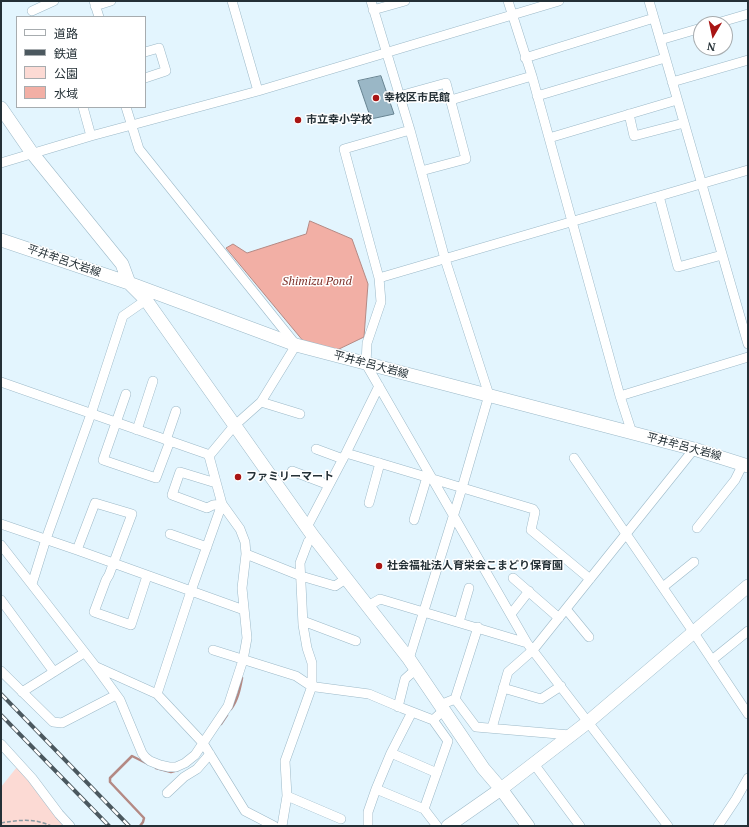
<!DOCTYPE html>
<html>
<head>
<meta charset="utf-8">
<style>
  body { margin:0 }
  #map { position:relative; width:749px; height:827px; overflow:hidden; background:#e3f5fe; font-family:"PT Serif","Noto Sans JP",serif }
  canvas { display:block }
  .frame { position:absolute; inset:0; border:2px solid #243036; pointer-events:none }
  .legend { position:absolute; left:16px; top:16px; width:130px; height:92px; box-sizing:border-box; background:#fff; border:1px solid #a7acaf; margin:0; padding:5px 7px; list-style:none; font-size:12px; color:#243036 }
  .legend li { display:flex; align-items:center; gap:8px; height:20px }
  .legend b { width:20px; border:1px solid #a7acaf }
  .north { position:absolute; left:693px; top:16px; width:40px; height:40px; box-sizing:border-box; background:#fff; border:1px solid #a7acaf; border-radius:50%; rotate:189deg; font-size:11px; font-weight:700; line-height:16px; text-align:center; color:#243036 }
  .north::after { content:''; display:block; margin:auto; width:14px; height:18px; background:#a81514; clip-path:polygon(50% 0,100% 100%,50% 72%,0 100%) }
</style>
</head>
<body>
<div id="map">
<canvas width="749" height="827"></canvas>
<div class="frame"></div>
<ul class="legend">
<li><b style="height:5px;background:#fff"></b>道路</li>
<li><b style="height:5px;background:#4b585f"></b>鉄道</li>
<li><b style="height:11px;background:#fcdad4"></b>公園</li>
<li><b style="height:11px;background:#f2afa5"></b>水域</li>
</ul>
<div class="north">N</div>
</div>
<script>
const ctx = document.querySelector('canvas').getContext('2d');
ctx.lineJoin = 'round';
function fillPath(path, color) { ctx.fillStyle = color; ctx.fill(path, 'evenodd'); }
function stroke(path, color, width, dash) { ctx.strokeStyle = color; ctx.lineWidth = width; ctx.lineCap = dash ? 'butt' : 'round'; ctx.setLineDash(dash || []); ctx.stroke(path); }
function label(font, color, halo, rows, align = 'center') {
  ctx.font = font + ' "PT Serif","Noto Sans JP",serif'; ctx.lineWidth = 3; ctx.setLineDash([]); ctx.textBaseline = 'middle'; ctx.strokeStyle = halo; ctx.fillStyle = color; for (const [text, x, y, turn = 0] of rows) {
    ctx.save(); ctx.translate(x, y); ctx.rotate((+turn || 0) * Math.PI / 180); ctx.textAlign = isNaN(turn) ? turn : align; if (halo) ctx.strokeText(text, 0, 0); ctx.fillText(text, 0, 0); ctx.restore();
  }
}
fillPath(new Path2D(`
  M17,767C34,786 48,808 66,826H1V787Z`), '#fcdad4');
const water = new Path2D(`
  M310,221L352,239L368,284L364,337L337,350L304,342L226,248L233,244L247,253L306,234Z`);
fillPath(water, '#f2afa5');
stroke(water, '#b48984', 1);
stroke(new Path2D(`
  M231,709C238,700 240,688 242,678
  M221,724L227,715
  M156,768L171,772L178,770
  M140,826L143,822L144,818L110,782V778L132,756L148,764`), '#b48984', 2.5);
const building = new Path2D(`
  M381,76L394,114L371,119L358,81Z`);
fillPath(building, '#9ab7c6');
stroke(building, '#678391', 1);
const street = new Path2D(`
  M94,1L99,17
  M232,1L258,91
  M371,1L410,130L445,259L489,395L462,488L409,659
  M508,1L532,76L620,396L632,433
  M649,1L748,344
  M95,6L111,1
  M373,10L405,1
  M32,11L54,1
  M714,24L748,14
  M660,40L701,28
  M145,52L159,48L166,71L145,78
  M525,58L654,18
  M672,82L748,60
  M399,96L446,83L466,159L421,171
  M537,96L665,58
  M451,100L532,76
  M83,107L91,136
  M126,107L139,149L296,345L261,402L234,426L209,456
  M629,114L634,136L684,123
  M410,130L344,149L379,278L381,302L367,343L366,364L527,643L668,826
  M549,138L677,100
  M1,163L91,136L258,91L559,1
  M659,196L678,267L722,255
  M379,278L748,170
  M1,382L207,454L209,456L222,504L240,529L245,542L246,554L242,588L247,638L243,660L228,706L195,755L185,763L176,767H169L160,765L150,761L145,757L142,753L120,700L96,667L1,545
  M126,394L103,460L156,478L170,441
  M620,396L748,357
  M261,402L300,414
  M137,430L153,381
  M166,440L176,411
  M316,449L343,459
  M346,453L533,509L535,512L531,530L590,579
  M574,458L694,633L748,714
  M292,471L329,485
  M369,503L380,463
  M414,520L427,477
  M1,524L77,550L244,610
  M307,527L346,453L379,386
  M697,528L735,480L743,464
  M170,534L207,547
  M77,550L95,503L132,514L109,575L106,580L94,612L131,625L147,576
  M246,554L301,576L335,586L347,578
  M513,578L559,618
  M32,584L46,539L91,414L123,316L146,300
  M663,587L694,562
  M1,600L54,672
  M368,606L380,599L527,643
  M566,609L589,637
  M511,614L529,591
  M303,621L356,641
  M459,622L469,588
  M213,650L296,676L308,684L316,687L369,694L402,708L433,720L444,710
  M712,660L748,631
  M97,667L157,694L203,743L245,811L274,826
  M1,671L53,722L62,723L116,695
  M503,688L541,699L561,686
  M22,692L84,653
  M157,694L191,591L222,504L213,505L207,508L172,495L180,472L216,483
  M455,699L476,727L570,735
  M440,705L455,699L478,627
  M398,707L405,679L415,670
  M492,728L508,672L533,650L694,449
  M1,744L32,778L59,814L70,826
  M391,753L437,773
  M534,764L580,826
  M376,789L424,809L437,826
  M167,793L184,777L197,769L210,754
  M287,796L341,819
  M424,809L448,741L433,720
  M282,826L287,796L285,761L312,686V663L307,648L303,625L300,563L308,542L313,536
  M368,826V812L376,789L391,753L412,712
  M718,826L736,799L748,778`);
const secondary = new Path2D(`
  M1,108L32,153L122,264L129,283L146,300L313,536L409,659L483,768L501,789L528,826
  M1,240L129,283L296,345L694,449L748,466
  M448,826L501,789L588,722L748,586`);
stroke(street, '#9cb9c8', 10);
stroke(secondary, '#9cb9c8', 14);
stroke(new Path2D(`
  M1,823C18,820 35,818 51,826`), '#8b9aa2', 1.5, [4, 2]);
stroke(street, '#fff', 9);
stroke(secondary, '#fff', 13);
const rail = new Path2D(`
  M1,694L129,826
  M1,715L109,826`);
stroke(rail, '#4b585f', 4);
stroke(rail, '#fff', 2.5, [8]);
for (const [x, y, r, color] of [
  [376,98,4,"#a81514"],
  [298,120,4,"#a81514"],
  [238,477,4,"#a81514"],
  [379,566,4,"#a81514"]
]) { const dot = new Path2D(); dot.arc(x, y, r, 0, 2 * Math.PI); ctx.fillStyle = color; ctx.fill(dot); stroke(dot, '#fff', 1.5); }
label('bold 11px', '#243036', '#fff', [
  ["幸校区市民館",384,98],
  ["市立幸小学校",306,120],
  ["ファミリーマート",246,477],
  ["社会福祉法人育栄会こまどり保育園",387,566]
], 'left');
label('11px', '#243036', '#fff', [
  ["平井牟呂大岩線",64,261,19],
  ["平井牟呂大岩線",371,365,15],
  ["平井牟呂大岩線",684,447,15]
]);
label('italic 12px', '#7e3028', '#fff', [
  ["Shimizu Pond",317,282]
]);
</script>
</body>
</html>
